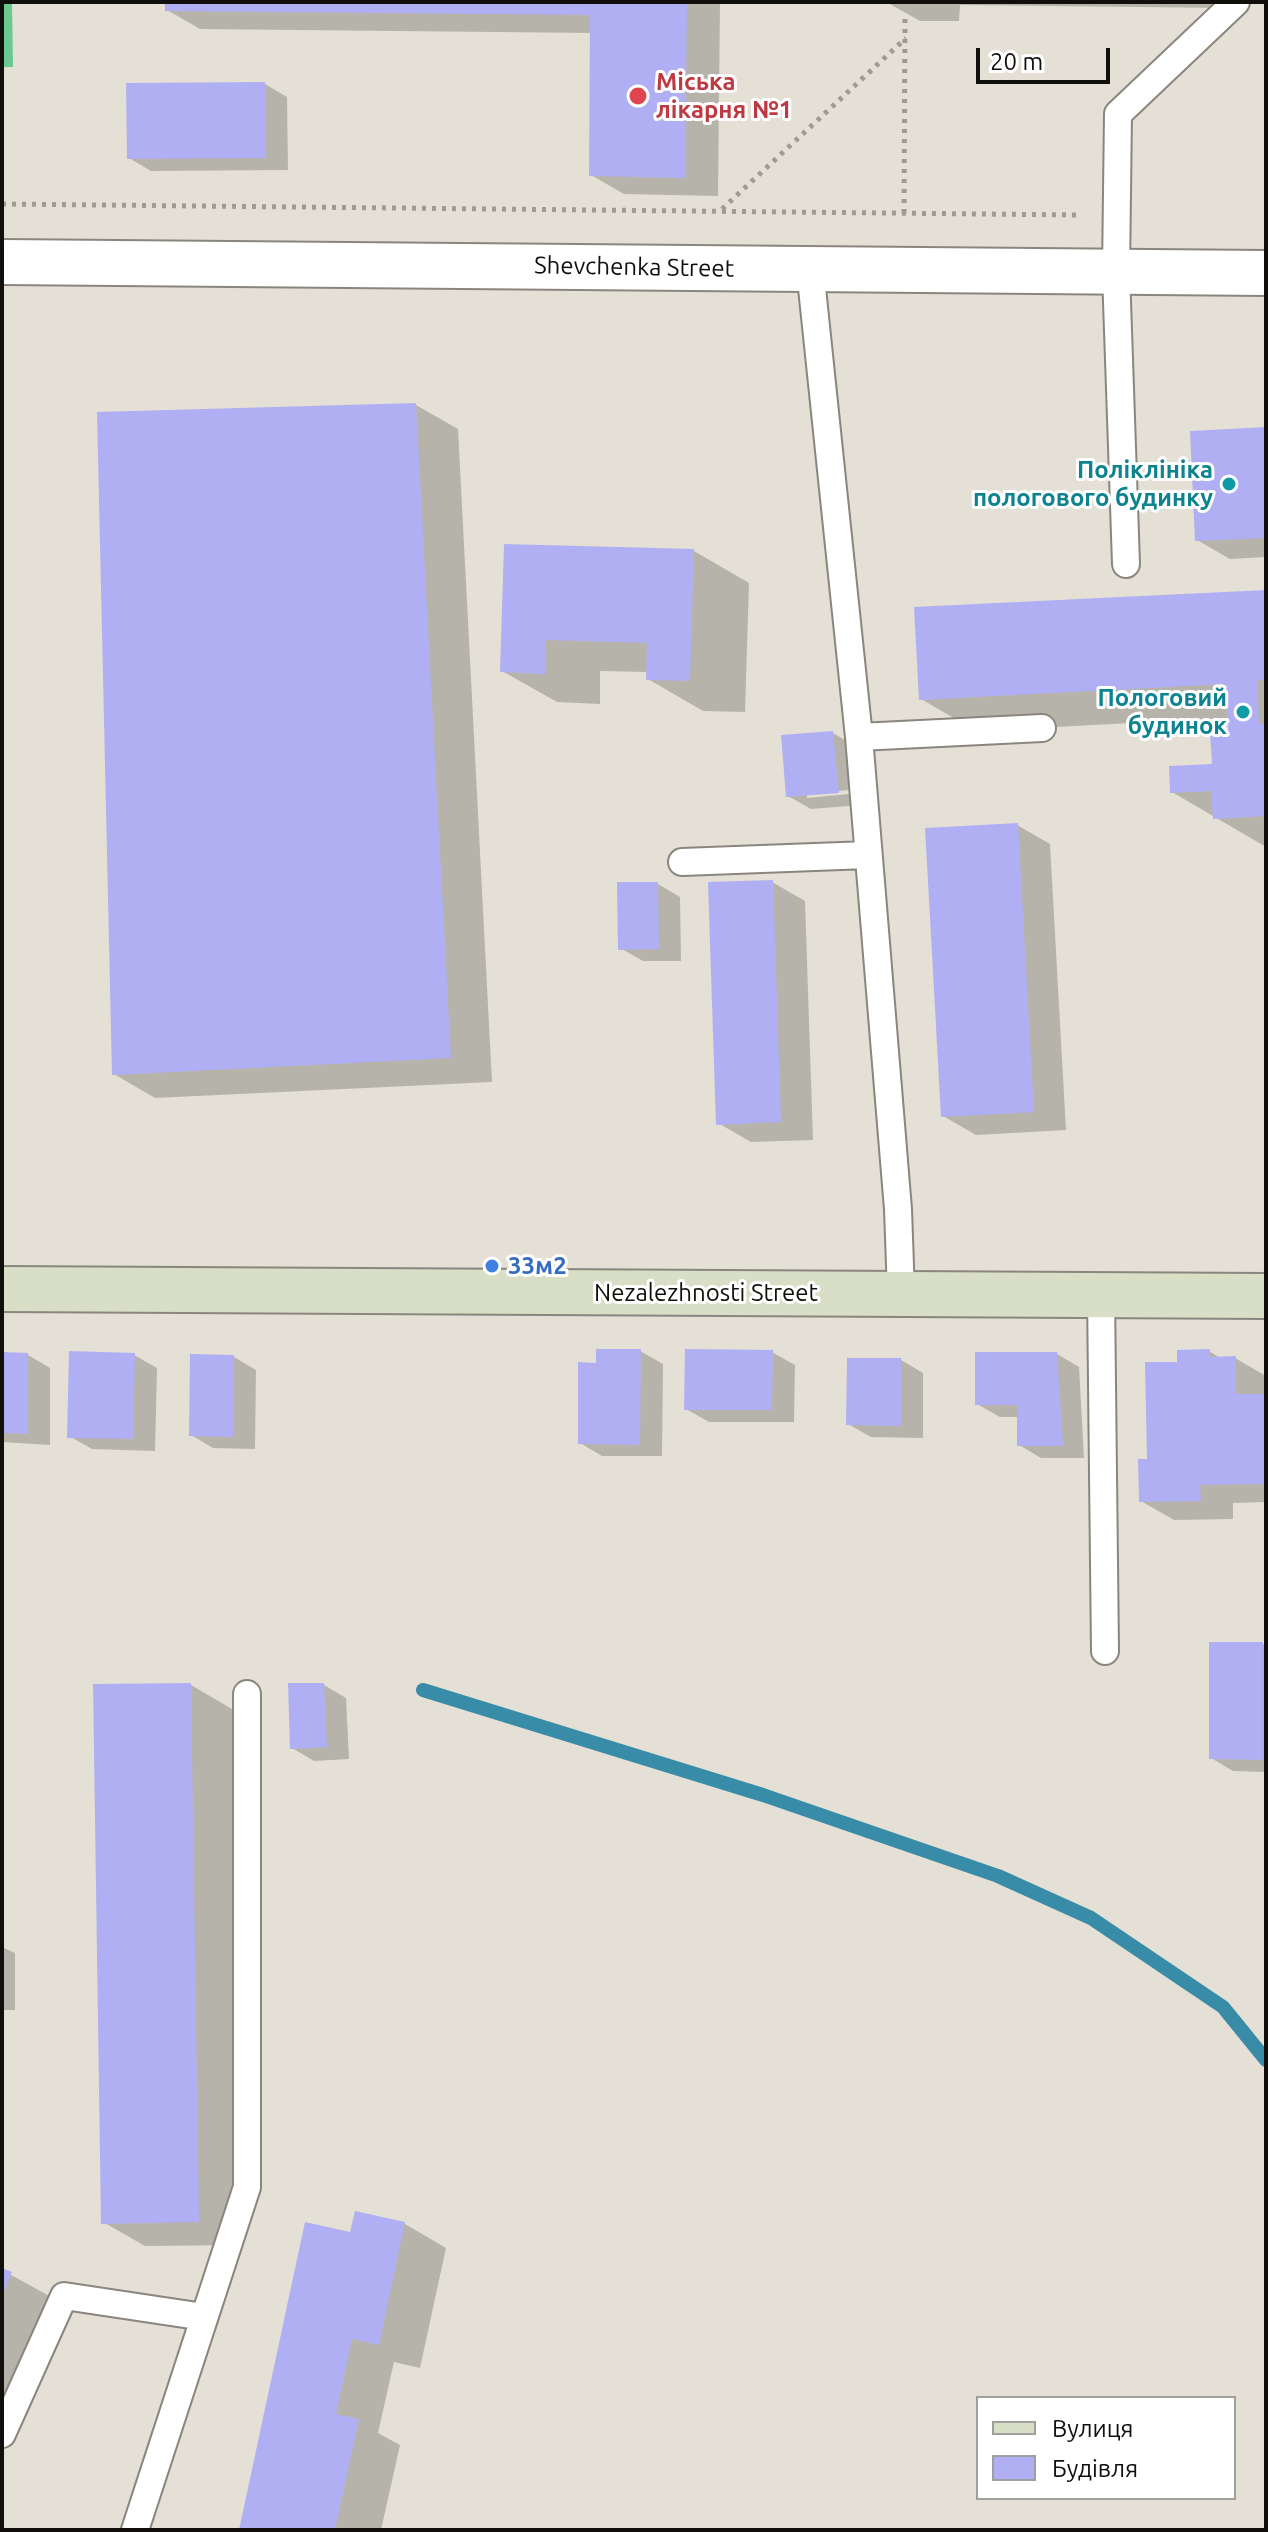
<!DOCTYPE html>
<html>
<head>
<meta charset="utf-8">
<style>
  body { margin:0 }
  #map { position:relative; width:1268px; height:2532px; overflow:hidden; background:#e4e0d6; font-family:Ubuntu,sans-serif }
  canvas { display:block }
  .frame { position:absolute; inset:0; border:4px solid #100f0c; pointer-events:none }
  .legend { position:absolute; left:976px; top:2396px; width:260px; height:104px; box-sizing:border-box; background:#fff; border:2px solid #9f9f9e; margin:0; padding:10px 14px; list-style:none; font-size:24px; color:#100f0c }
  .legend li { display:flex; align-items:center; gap:16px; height:40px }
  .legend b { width:40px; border:2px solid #9f9f9e }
  .scale { position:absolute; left:976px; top:48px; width:134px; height:36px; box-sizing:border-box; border:4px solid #100f0c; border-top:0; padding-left:10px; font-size:24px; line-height:28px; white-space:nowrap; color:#100f0c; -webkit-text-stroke:6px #fff; paint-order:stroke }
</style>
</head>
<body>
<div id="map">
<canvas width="1268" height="2532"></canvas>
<div class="frame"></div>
<ul class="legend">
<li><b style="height:10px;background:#d8dfc6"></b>Вулиця</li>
<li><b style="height:22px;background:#b1aff3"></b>Будівля</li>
</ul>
<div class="scale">20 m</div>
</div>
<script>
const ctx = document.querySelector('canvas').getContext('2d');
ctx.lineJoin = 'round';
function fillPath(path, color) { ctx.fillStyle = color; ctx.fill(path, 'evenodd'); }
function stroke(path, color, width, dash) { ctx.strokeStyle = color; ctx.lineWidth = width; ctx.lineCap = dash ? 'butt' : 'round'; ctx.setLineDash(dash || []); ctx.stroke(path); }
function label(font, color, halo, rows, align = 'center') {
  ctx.font = font + ' Ubuntu,sans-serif'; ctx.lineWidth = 6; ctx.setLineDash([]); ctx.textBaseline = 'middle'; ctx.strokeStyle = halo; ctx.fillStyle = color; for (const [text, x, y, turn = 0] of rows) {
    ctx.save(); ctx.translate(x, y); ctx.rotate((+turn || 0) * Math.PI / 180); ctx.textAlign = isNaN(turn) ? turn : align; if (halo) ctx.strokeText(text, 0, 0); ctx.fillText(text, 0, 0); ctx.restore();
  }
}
fillPath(new Path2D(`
  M2,2H12L13,67H2Z`), '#6cc891');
fillPath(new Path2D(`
  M167,2H1228V8L960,5L959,21H920L890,4L720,2L718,196L624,194L591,175L592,33L200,29L167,10Z
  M265,84L287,97L288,170L151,171L129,158Z
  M416,405L458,429L492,1082L155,1098L114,1074Z
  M1266,429V557L1230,559L1197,540Z
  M506,546L694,551L749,583L745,712L703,711L648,679V672L600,671V704L557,702L502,671Z
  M1266,592V847L1172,792L1214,766L1231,733L1230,718L976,731L921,699Z
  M833,733L855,746L861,805L811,809L788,796ZM849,790V794L807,798V794Z
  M1017,825L1050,844L1066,1130L976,1135L943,1116Z
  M772,882L805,901L813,1140L751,1142L718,1123Z
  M658,884L680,897L681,961H643L620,948Z
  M640,1351L663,1364L662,1456H602L580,1443Z
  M1209,1351L1222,1359L1235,1358L1266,1376V1502L1233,1503V1519L1174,1520L1141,1501L1149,1461L1179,1364Z
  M772,1352L795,1365L794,1422H709L686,1409Z
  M2,1354L28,1355L50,1368V1445L2,1442Z
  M1057,1354L1079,1367L1084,1458H1041L1019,1445V1417H1000L977,1404Z
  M134,1355L157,1368L155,1451L92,1449L69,1436Z
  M234,1357L256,1370L255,1449L213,1448L191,1435Z
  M901,1360L923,1373V1438L871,1437L848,1424Z
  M1263,1644L1266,1646V1772L1233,1771L1211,1758Z
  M191,1685L232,1709L240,2245L145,2246L103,2222Z
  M324,1685L346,1698L349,1759L314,1761L292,1748Z
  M2,1947L15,1953V2010H2Z
  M356,2214L405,2224L446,2248L420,2368L394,2362L378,2433L400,2445L381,2530H241L352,2234Z
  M2,2270L53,2298L2,2418Z`), '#0003');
stroke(new Path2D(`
  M423,1690L763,1795L998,1876L1091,1918L1223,2007L1266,2060`), '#398ca8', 14);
fillPath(new Path2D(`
  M165,2H687L685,178L589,176L590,15L165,11Z
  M265,82L266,158L127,159L126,83Z
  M416,403L451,1058L112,1075L97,412Z
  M1266,427V538L1195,541L1190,431Z
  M504,544L694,549L690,681L646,680L647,643L546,640L545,674L500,672Z
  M1266,590V680H1257L1259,724H1266V816L1213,819L1211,791L1170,793L1169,766L1212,764L1210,732L1228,731L1226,684L919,700L914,607Z
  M833,731L839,793L786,797L781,735Z
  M1018,823L1034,1112L941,1117L925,828Z
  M773,880L781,1122L716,1125L708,882Z
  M617,882H658L659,949L618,950Z
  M596,1349H641L640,1445L578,1444V1362L596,1363Z
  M685,1349L773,1350L772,1410H684Z
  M1210,1349V1357L1236,1356V1394H1266V1484L1200,1485L1201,1501L1139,1502L1138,1459H1147L1145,1362H1177V1350Z
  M69,1351L135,1353L133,1439L67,1438Z
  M2,1352L28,1353V1434L2,1433Z
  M975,1352H1057L1063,1446H1017V1405H975Z
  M190,1354L234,1355L233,1437L189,1436Z
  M847,1358H901V1426L846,1425Z
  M1209,1642H1263V1760L1209,1759Z
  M191,1683L199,2222L101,2224L93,1684Z
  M288,1683H324L327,1747L290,1749Z
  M355,2211L405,2222L379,2345L352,2339L336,2414L359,2419L335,2530H239L305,2222L350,2232Z
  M2,2268L12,2272L2,2296Z`), '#b1aff3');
const lane = new Path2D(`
  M810,269L859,737L898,1209L901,1294
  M1126,564L1116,272L1118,114L1236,2
  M859,737L1042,728
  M682,862L868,855
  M1101,1294L1105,1651
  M2,2434L64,2296L204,2317
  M135,2530L247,2187V1694`);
const street = new Path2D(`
  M2,262L1266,273`);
const secondary = new Path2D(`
  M2,1289L1266,1296`);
stroke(lane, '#8a867e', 30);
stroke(street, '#8a867e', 48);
stroke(secondary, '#8a867e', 48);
stroke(new Path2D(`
  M2,204L1081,215
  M722,209L906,38
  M904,213L905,14`), '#9e9b93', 5, [4, 6]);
stroke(lane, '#fff', 26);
stroke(street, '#fff', 44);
stroke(secondary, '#d8dfc6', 44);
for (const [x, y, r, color] of [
  [638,96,10,"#e0444e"],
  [1229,484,8,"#0f9aa8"],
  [1243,712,8,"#0f9aa8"],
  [492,1266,8,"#3f7fe0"]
]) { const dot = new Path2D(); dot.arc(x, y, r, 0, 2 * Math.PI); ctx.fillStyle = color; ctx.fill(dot); stroke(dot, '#fff', 3); }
label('bold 24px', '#be3a42', '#fff', [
  ["Міська",656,82],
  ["лікарня №1",656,110]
], 'left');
label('24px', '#100f0c', '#fff', [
  ["Shevchenka Street",634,267,1],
  ["Nezalezhnosti Street",706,1293]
]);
label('bold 24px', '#0d838f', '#fff', [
  ["Поліклініка",1213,470],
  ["пологового будинку",1213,498],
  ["Пологовий",1227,698],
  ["будинок",1227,726]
], 'right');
label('bold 24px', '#366cbe', '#fff', [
  ["33м2",508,1266]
], 'left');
</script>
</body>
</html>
